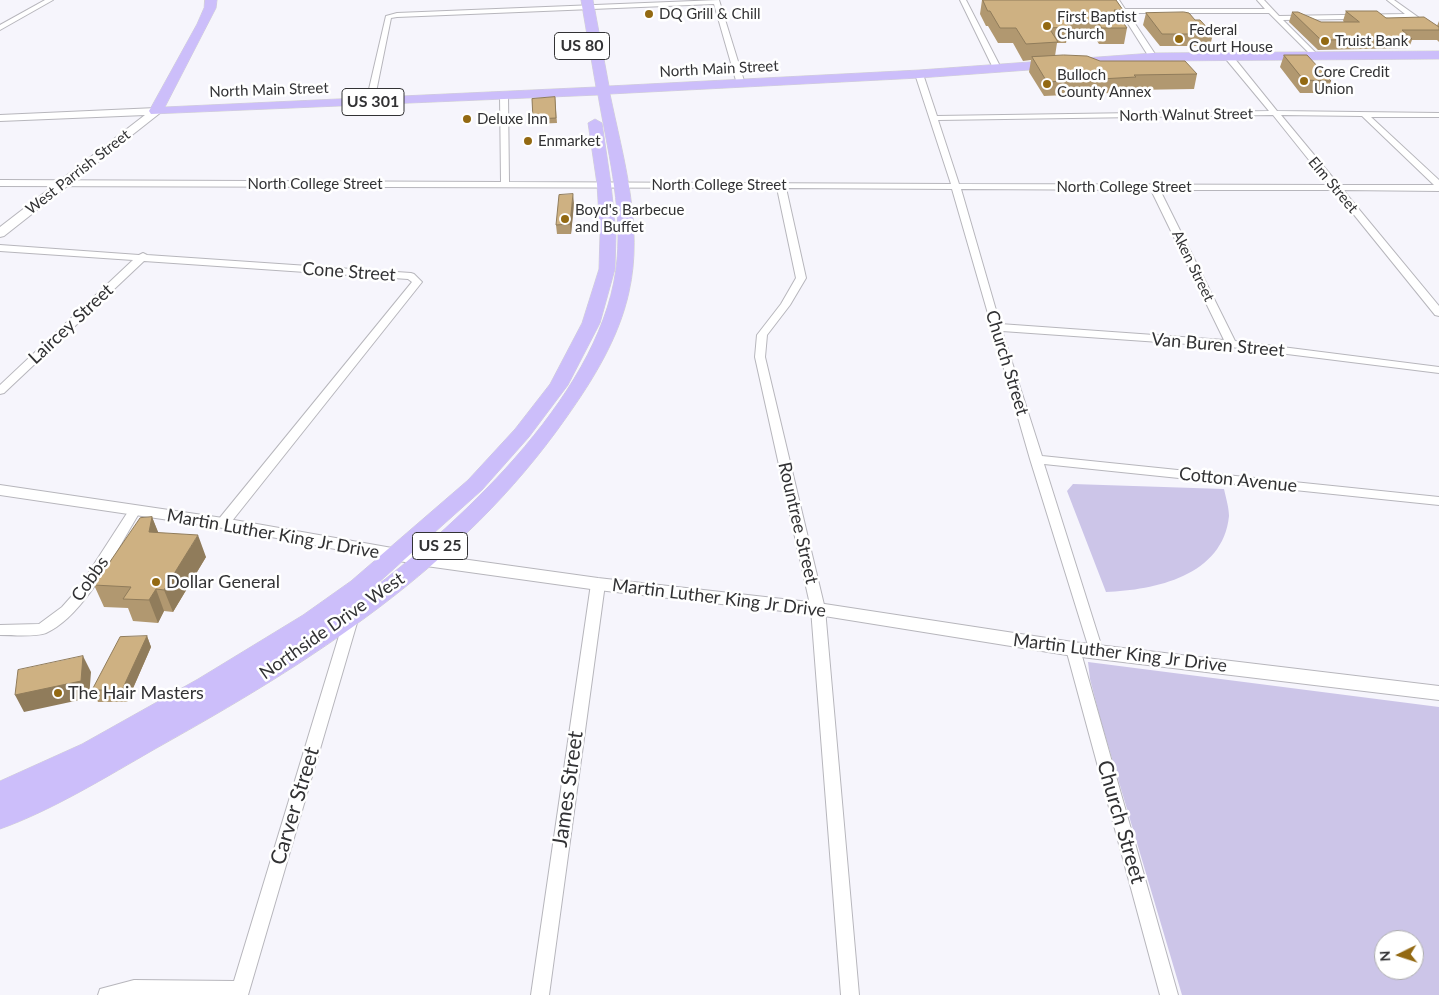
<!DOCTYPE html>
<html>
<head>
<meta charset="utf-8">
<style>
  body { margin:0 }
  #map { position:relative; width:1439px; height:995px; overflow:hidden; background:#f6f5fc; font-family:Lato,sans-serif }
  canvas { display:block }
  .north { position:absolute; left:1374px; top:930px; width:50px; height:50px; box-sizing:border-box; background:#fff; border:1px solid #adadae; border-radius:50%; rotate:266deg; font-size:14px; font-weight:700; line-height:20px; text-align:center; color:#323234 }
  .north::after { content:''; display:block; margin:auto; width:18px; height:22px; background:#936912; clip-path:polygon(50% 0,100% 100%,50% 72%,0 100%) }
</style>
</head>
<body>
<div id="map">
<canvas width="1439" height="995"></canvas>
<div class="north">N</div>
</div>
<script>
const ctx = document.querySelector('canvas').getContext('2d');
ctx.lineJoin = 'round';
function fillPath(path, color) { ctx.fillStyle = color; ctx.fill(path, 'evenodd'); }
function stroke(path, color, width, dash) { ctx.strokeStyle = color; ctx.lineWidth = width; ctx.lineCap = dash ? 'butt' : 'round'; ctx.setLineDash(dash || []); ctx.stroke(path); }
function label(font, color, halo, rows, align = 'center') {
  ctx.font = font + ' Lato,sans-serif'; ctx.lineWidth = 5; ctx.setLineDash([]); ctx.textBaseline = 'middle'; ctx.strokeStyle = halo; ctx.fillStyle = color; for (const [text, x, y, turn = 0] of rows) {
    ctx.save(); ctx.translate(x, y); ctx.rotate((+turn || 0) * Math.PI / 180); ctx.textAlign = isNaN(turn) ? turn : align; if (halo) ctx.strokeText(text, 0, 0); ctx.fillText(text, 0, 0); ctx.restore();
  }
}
fillPath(new Path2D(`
  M1073,484L1224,489C1226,498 1229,508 1229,516C1223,576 1155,590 1106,592L1067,491Z
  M1088,662L1439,707V995H1182L1100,718L1090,679ZM1384,940H1414V970H1384Z`), '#ccc5e8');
const minor = new Path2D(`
  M45,0H53L0,30V25Z
  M719,0L745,84L744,86L737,84L714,4L397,17L391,18L374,102L370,104L366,102L386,16L397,13Z
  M960,0H966L1001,68L1000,70L993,68Z
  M1113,0H1119L1125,9H1265L1257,0H1264L1279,16L1405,14L1387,0H1394L1439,32V37L1411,18L1283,20L1317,54L1318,56L1314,58L1269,13H1128L1157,57L1153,59L1149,57Z
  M1225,54H1231L1277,111L1439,113V117H1371L1439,180V191L1343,190L1439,306V316L1435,315L1334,190H1160L1235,341L1439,367V373L1231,347L1002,331L1042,456L1439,497V505L1044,464L1103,651L1101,655L1096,656L1091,655L1030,459L952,189L786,188L806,278L790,305L767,335L765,357L825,609L859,995H841L811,609L755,357L757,335L781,304L796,278L777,188L0,186V180L501,182L500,96L504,94L508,96L509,182L951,184L915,74L916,72L923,74L937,116L1269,111L1225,58ZM1273,115L1329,185L959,184L938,120ZM1281,115L1362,116L1434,185H1339ZM961,189L1151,190L1224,340L1000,324Z
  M0,245L139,255L143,253L147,255L411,273L414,274L422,282L228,526H218L217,523L218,520L412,282L408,279L144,261L4,393L0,394V385L133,260L0,251Z
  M135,506L141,510C119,546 85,616 46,633C36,637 12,635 0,635V625L39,624L62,607L78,589L131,507Z
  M598,579L603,581L605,584L549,995H531L591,584L593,581Z
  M352,611L357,612L359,616L248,995H98L100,989L134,980L234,981L345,616L347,612Z
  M1073,644L1078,645L1080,649L1178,995H1160L1066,649L1068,645Z`);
const tertiary = new Path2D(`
  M156,108L161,111L160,113L4,236L0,237V227L145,115L0,121V115Z
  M0,485L223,518L426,554L598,578L818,603L1073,642L1439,686V700L1073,656L818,615L598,590L426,566L223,528L0,495Z`);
const primary = new Path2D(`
  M205,0H217L216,8L165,107L596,87L581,0H593L609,86L919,70L1153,53L1439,51V59L1153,61L919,78L610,94C623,157 644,227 629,292C619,338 593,380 566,418C461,568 311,662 155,749C108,776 51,811 0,829V781L82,744L198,679L303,615L351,581L468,480L515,429L550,384L582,323L599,269L600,234L597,184L588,123L595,119L602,123L611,184L616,234L615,269L600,323L568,385L529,437L482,490L367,593C464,520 607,387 617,259C622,205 607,148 598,95L151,114L149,111L197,24L204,8Z`);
stroke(minor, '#b7b6bc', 2);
stroke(tertiary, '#b7b6bc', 2);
stroke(primary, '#d2d2d2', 1);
fillPath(minor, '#fff');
fillPath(tertiary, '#fff');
fillPath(primary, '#ccbefa');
fillPath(new Path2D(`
  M982,0H1116L1123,10L1121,19L1127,28L1124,44H1099L1095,38H1067L1066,43H1057L1055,56L1100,61L1197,74L1194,89L1133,90L1132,92L1044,96L1029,72L1031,60L1023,61L1013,43H998L988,26H986L980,14Z
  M1346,11L1437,26L1439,21V42L1437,40H1412L1409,48L1318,50L1289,22L1292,12L1321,22H1344L1343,21Z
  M1146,13L1195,20L1213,34L1210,46H1160L1143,25Z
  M1284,55L1331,81L1327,93H1300L1280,67Z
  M555,97L557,123L534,124L532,99Z
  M574,204L571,234H557L556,225Z
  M152,517L158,533L206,557L173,612L164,611L158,623L133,621L128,608L104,607L94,585Z
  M147,636L151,647L127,702H98L92,690Z`), '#b19870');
fillPath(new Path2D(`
  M573,194L574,204L571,234L570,224Z
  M152,517L161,539L149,532Z
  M198,535L206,557L173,612L164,590Z
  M156,589L164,611L158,623L149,600Z
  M147,636L151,647L127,702L122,690Z
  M83,656L91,672L89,698L24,712L15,695Z`), '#907c5b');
const building = new Path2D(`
  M983,0H1116L1123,10H1114L1127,28H1102L1098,23H1067L1069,27L1049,28L1058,42L1026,44L1016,28H1000L990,11H988Z
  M1346,11H1377L1386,18L1424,17L1439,27V30H1402L1412,39L1321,40L1292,12H1298L1321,22H1359Z
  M1184,12L1189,13L1195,20H1200L1213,34H1162L1146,13Z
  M1064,55L1087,56L1100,61H1185L1197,74L1134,75L1136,77L1047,82L1032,57Z
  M1284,55H1307L1331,81L1304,80Z
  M555,97L556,118L533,119L532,99Z
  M573,194L570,224L556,225L559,195Z
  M152,517L149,532L198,535L164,590L156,589L149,600L123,599L131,587L94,585L140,518Z
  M147,636L122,690H92L120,637Z
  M83,656L81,681L15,695L18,670Z`);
fillPath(building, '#ceb182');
stroke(building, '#907c5b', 1);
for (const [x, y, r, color] of [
  [649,14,5,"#936912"],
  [1047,26,5,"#936912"],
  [1179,39,5,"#936912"],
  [1325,41,5,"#936912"],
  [1304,81,5,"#936912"],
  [1047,84,5,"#936912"],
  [467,119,5,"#936912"],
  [528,141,5,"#936912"],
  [565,219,5,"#936912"],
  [156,582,5,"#936912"],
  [58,693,5,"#936912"]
]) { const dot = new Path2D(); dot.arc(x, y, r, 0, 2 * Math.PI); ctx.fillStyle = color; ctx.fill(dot); stroke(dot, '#fff', 2); }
label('15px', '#323234', '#fff', [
  ["DQ Grill & Chill",659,14],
  ["First Baptist",1057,17],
  ["Church",1057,34],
  ["Federal",1189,30],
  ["Court House",1189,47],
  ["Truist Bank",1335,41],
  ["Core Credit",1314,72],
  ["Union",1314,89],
  ["Bulloch",1057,75],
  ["County Annex",1057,92],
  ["Deluxe Inn",477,119],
  ["Enmarket",538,141],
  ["Boyd's Barbecue",575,210],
  ["and Buffet",575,227]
], 'left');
label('15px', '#323234', '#fff', [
  ["North Main Street",719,69,-3],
  ["North Main Street",269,90,-2],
  ["North Walnut Street",1186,115,-1],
  ["West Parrish Street",78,172,-38],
  ["North College Street",315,184],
  ["North College Street",719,185],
  ["Elm Street",1333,185,50],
  ["North College Street",1124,187],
  ["Aken Street",1193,266,64]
]);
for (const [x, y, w] of [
  [582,46,55],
  [373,102,62],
  [440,546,55]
]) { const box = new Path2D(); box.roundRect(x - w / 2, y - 13.5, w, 27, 4); ctx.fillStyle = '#fff'; ctx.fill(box); stroke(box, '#323234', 1); }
label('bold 16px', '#323234', null, [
  ["US 80",582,46],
  ["US 301",373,102],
  ["US 25",440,546]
]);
label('18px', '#323234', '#fff', [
  ["Cone Street",349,272,4],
  ["Laircey Street",71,324,-43],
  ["Van Buren Street",1218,345,5],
  ["Church Street",1007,363,73],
  ["Cotton Avenue",1238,480,6],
  ["Rountree Street",798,523,77],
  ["Martin Luther King Jr Drive",273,534,10],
  ["Cobbs",90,579,-55],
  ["Martin Luther King Jr Drive",719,598,7],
  ["Northside Drive West",332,626,-35],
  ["Martin Luther King Jr Drive",1120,653,7]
]);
label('18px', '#323234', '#fff', [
  ["Dollar General",166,582],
  ["The Hair Masters",68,693]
], 'left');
label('21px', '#323234', '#fff', [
  ["James Street",568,789,-82],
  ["Carver Street",295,806,-73],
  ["Church Street",1121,822,74]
]);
</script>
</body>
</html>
